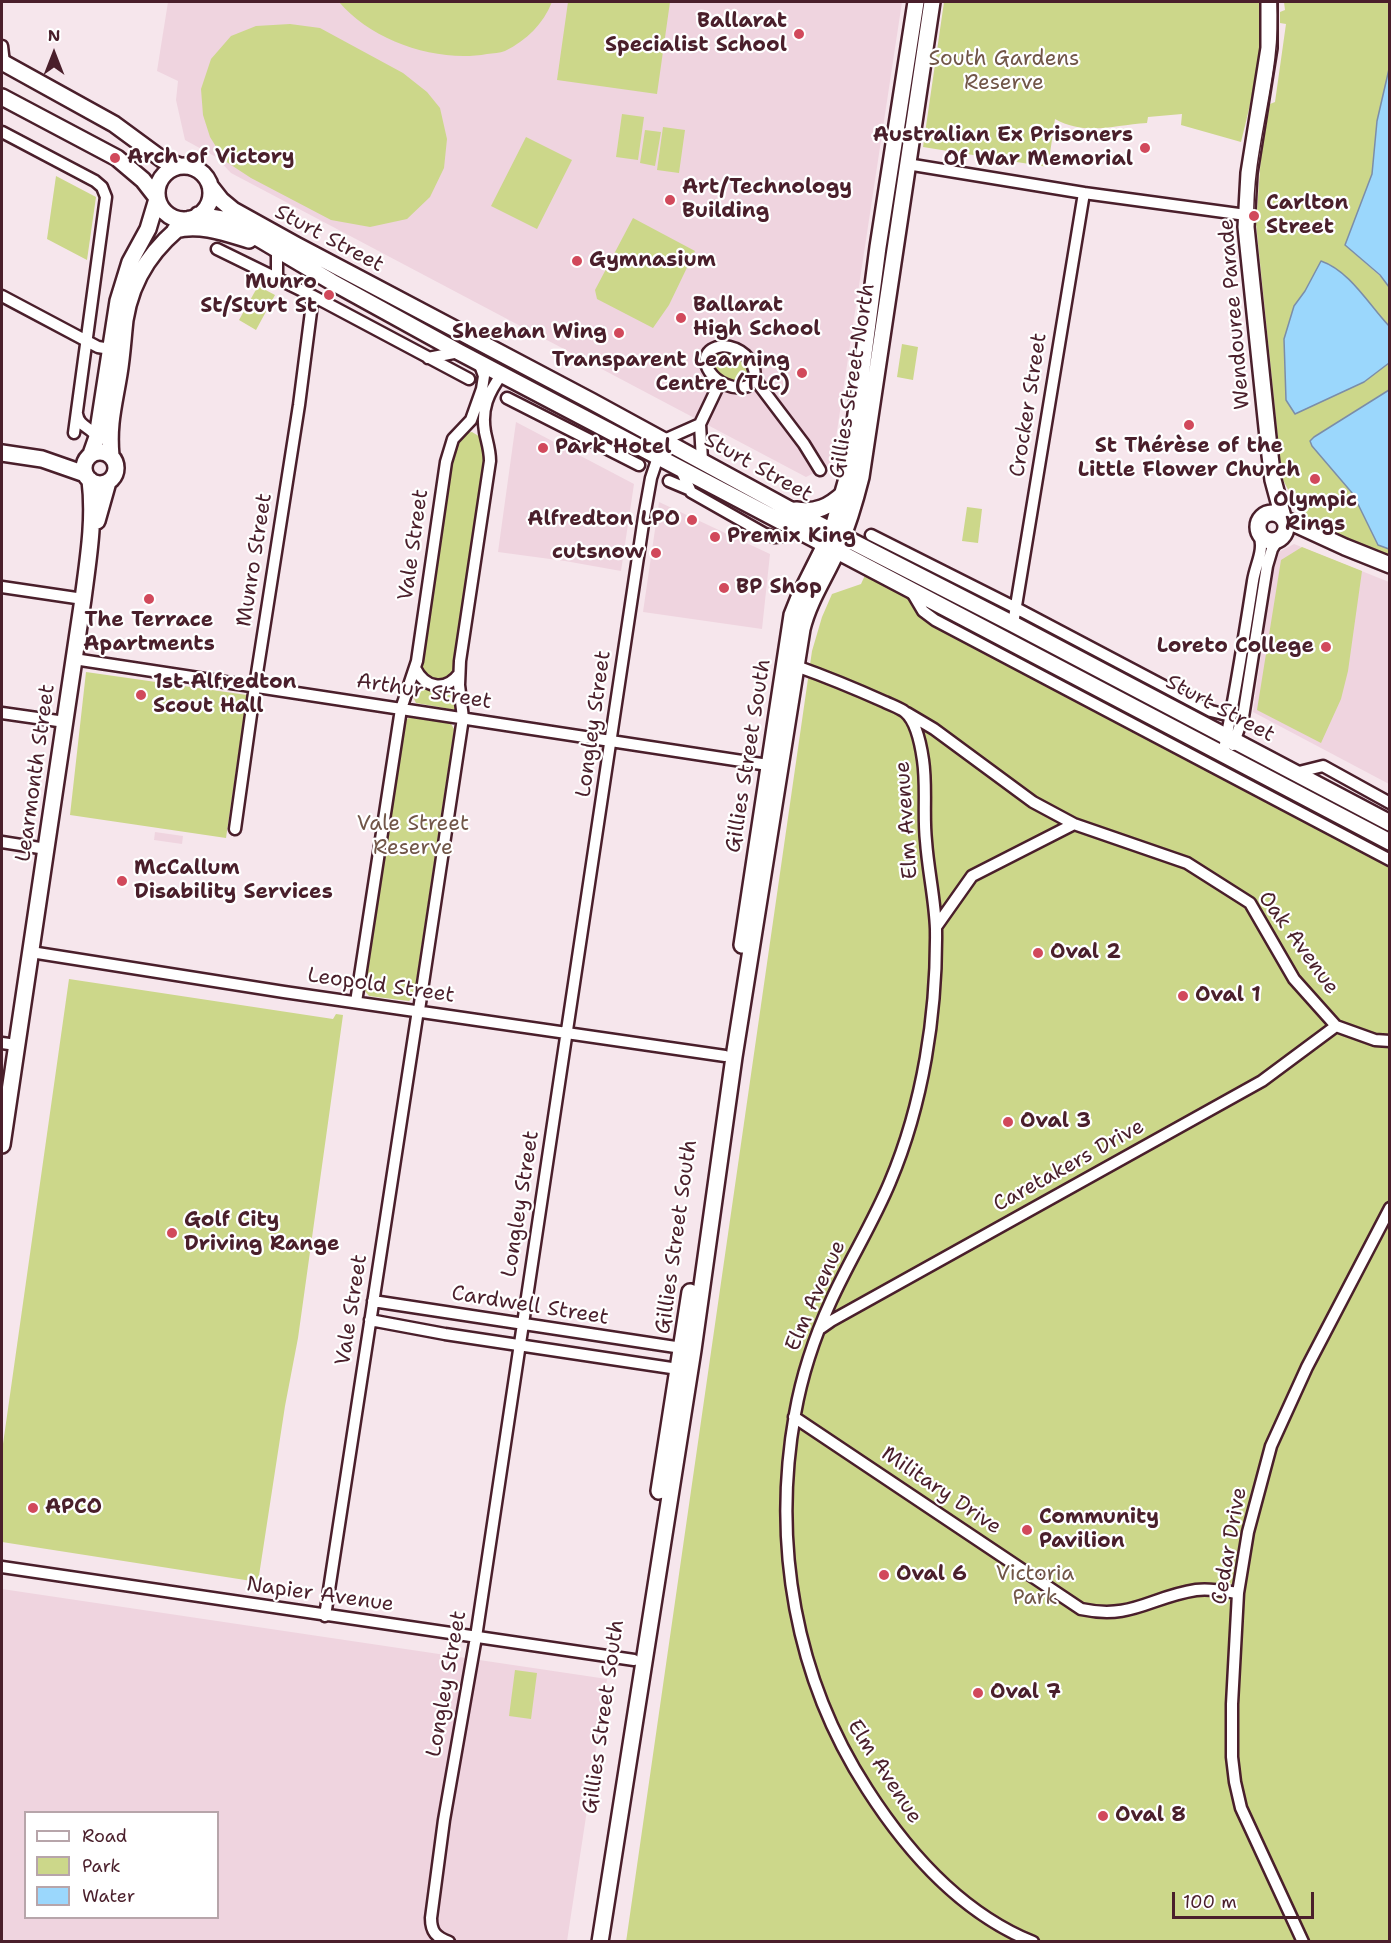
<!DOCTYPE html>
<html>
<head>
<meta charset="utf-8">
<style>
	body { margin:0 }
	#map { position:relative; width:1391px; height:1943px; overflow:hidden; background:#f6e6ec; font-family:"Shantell Sans",sans-serif }
	canvas { display:block }
	.frame { position:absolute; inset:0; border:3px solid #4a1f2b; pointer-events:none }
	.legend { position:absolute; left:24px; top:1811px; width:195px; height:108px; box-sizing:border-box; background:#fff; border:2px solid #b7a5aa; margin:0; padding:8px 10px; list-style:none; font-size:18px; color:#4a1f2b }
	.legend li { display:flex; align-items:center; gap:12px; height:30px }
	.legend b { width:30px; border:2px solid #b7a5aa }
	.north { position:absolute; left:24px; top:24px; width:60px; height:60px; -webkit-text-stroke:4px #fff; paint-order:stroke; rotate:0deg; font-size:16px; font-weight:700; line-height:24px; text-align:center; color:#4a1f2b }
	.north::after { content:''; display:block; margin:auto; width:21px; height:27px; background:#4a1f2b; clip-path:polygon(50% 0,100% 100%,50% 72%,0 100%) }
	.scale { position:absolute; left:1172px; top:1892px; width:142px; height:27px; box-sizing:border-box; border:3px solid #4a1f2b; border-top:0; padding-left:8px; font-size:18px; line-height:21px; white-space:nowrap; color:#4a1f2b; -webkit-text-stroke:4px #fff; paint-order:stroke }
</style>
</head>
<body>
<div id="map">
<canvas width="1391" height="1943"></canvas>
<div class="frame"></div>
<ul class="legend">
<li><b style="height:8px;background:#fff"></b>Road</li>
<li><b style="height:16px;background:#ccd78a"></b>Park</li>
<li><b style="height:16px;background:#9bd7fc"></b>Water</li>
</ul>
<div class="north">N</div>
<div class="scale">100 m</div>
</div>
<script>
const c = document.querySelector('canvas').getContext('2d');
c.lineJoin = 'round';
function fillPath(path, color) {
  c.fillStyle = color;
  c.fill(path, 'evenodd');
}
function trace(path, color, width, dash) {
  c.strokeStyle = color;
  c.lineWidth = width;
  c.lineCap = dash ? 'butt' : 'round';
  c.setLineDash(dash || []);
  c.stroke(path);
}
function label(font, color, halo, rows, align = 'center') {
  c.font = font + ' "Shantell Sans",sans-serif';
  c.lineWidth = 4.5;
  c.setLineDash([]);
  c.textBaseline = 'middle';
  c.strokeStyle = halo;
  c.fillStyle = color;
  for (const [text, x, y, turn = 0] of rows) {
    c.save();
    c.translate(x, y);
    c.rotate((+turn || 0) * Math.PI / 180);
    c.textAlign = isNaN(turn) ? turn : align;
    if (halo) c.strokeText(text, 0, 0);
    c.fillText(text, 0, 0);
    c.restore();
  }
}
fillPath(new Path2D(`
	M168,2H902L832,464L806,477L231,173L216,157L185,140L176,100L178,81L157,71Z
	M516,422L634,484L621,571L565,561L498,552Z
	M659,502L770,554L762,629L643,612Z
	M1294,544L1389,582V784L1253,712L1275,554Z
	M155,832L183,836L182,844L154,840Z
	M2,1589L607,1679L567,1941L2,1942ZM26,1812H218V1918H26Z`), '#efd4df');
fillPath(new Path2D(`
	M339,2H552C543,24 527,40 505,51C500,53 493,53 487,54C437,63 372,41 339,2Z
	M568,2H670L657,94L557,80Z
	M944,2H1260V8L1263,10C1262,54 1252,98 1241,142L1181,125L1182,114L1148,117L1147,123C1114,125 1085,136 1055,119L1048,167L923,147Z
	M1284,2H1389V69L1377,121L1372,174L1345,245L1380,276L1389,287V326L1321,262L1305,291L1294,306L1284,339L1286,400L1295,414L1364,382L1389,363V390L1314,437L1310,441L1312,446L1353,494L1378,545L1389,549V557L1318,529L1295,503L1282,478L1256,224L1261,156L1270,104L1275,102L1286,24L1280,23V12L1285,10Z
	M290,24L320,28L403,73L427,92L440,108L447,139L444,168L430,197L407,219L370,227L331,220L251,178L225,161L210,137L203,115L201,89L211,59L231,36L256,26Z
	M622,114L644,117L638,160L616,157Z
	M663,127L685,130L679,173L657,170Z
	M645,130L661,132L655,166L640,163Z
	M526,137L572,160L537,229L491,206Z
	M56,176L96,197L87,260L47,239Z
	M633,218L695,251L669,305L653,328L597,299L595,290Z
	M258,286L275,295L256,330L239,320Z
	M902,344L918,347L913,380L897,377Z
	M719,350C733,352 742,358 748,371L745,381L733,383L713,372L709,359Z
	M472,432L482,438L487,453L456,666C450,686 425,685 420,664L452,453C455,443 460,433 472,432Z
	M967,507L982,509L978,543L962,541Z
	M1302,547L1362,571L1348,671L1341,699L1321,743L1257,710L1281,560Z
	M866,573L908,596L916,610L927,621L1389,863V1941L626,1942L812,651L822,617L832,594L861,584Z
	M86,672L247,695L226,838L70,815Z
	M416,680C428,690 439,694 454,685L456,710L416,703L412,695Z
	M411,716L450,722L454,729L414,996L409,1001L369,996L365,991L405,721Z
	M69,979L333,1019L336,1014L343,1015L298,1338L285,1406L258,1582L2,1542V1451Z
	M515,1670L537,1673L531,1719L509,1716Z`), '#ccd78a');
const water = new Path2D(`
	M1389,69V287L1380,275L1345,245L1372,174L1377,121Z
	M1321,261C1350,271 1369,305 1389,326V363L1364,382L1295,414L1286,400L1284,339L1294,306L1305,291Z
	M1389,390V549L1378,545L1353,494L1312,446L1310,441L1314,437Z`);
fillPath(water, '#9bd7fc');
trace(water, '#7b8da8', 1.5);
const street = new Path2D(`
	M2,46L4,63
	M2,132L95,181L102,187L106,197L74,433
	M907,164L1084,193L1246,215
	M217,249L313,296L469,379
	M277,278V250
	M2,296L98,347L117,350
	M723,346C740,347 755,359 755,377L748,386C717,396 685,351 723,346Z
	M428,358L459,352
	M754,378L804,444L820,470
	M507,398L639,465
	M77,414C79,427 91,427 97,437
	M664,440L700,424
	M702,461L700,424L720,382
	M680,468L691,492L765,534L775,537L803,533
	M669,481L688,489
	M871,535L1016,608L1211,711L1231,716
	M2,587L83,599
	M910,589L923,611L935,620L1390,860
	M1013,624L1084,193
	M74,659L768,765
	M796,666C827,677 856,689 885,702C891,705 900,708 905,712C917,722 921,746 923,760C927,787 923,814 926,841C928,870 935,900 936,929C937,1014 923,1104 890,1182C873,1223 849,1261 831,1301C814,1338 802,1374 795,1414C772,1544 795,1678 867,1789C908,1853 961,1913 1033,1942
	M415,668C425,688 445,692 459,674
	M2,713L65,722
	M907,713L934,729L1033,802L1074,824
	M1233,745L1243,717L1267,566L1272,549L1277,541
	M1223,754C1235,697 1244,639 1253,581C1256,562 1265,552 1259,532
	M1295,773L1323,766L1390,803
	M235,829L255,686L299,405L313,296
	M2,842L46,849
	M936,927L972,876L1074,824L1187,863L1250,903L1294,979L1336,1026L1375,1040L1390,1041
	M31,952L284,992L725,1056
	M356,1002L401,709L417,661L446,462L453,439L471,420L482,389L484,376L479,362
	M419,1010L463,718L459,685L460,661L490,461C490,450 487,442 485,432C481,409 488,393 502,374
	M2,1043L16,1045
	M373,1301L682,1348
	M370,1320L445,1334L678,1369
	M821,1328L831,1321L1262,1081L1336,1026
	M794,1417L1081,1609C1132,1620 1150,1597 1196,1590C1210,1588 1224,1591 1238,1593
	M2,1567L634,1660
	M325,1616L418,1010
	M449,1942C436,1937 431,1932 431,1918L444,1820L476,1637L644,517L651,478L658,457L651,434
	M1303,1942L1241,1808L1235,1782L1232,1757V1704L1238,1593L1248,1532L1271,1446L1307,1367L1390,1208`);
const secondary = new Path2D(`
	M1269,2V48L1249,173L1246,227L1269,447L1273,480L1283,517
	M2,62L114,124L163,160L180,166
	M2,97L117,158L143,180L157,198
	M157 193a27 27 0 1 1 54 0a27 27 0 1 1-54 0Z
	M210,186L221,200L233,210L296,245L591,401L789,509L1013,624L1390,823
	M198,215L222,219L246,231L332,282L459,352L1390,842
	M175,230C199,223 226,233 249,240
	M84 468a16 16 0 1 1 32 0a16 16 0 1 1-32 0Z
	M2,453L42,459L85,474
	M91,454L97,437L118,301L130,262L148,229L157,199
	M111,456C108,424 114,405 119,374C122,356 123,338 125,320C132,276 155,245 190,219
	M796,510C816,513 829,507 844,493
	M1258 527a14 14 0 1 1 28 0a14 14 0 1 1-28 0Z
	M1284,519L1345,547L1390,565
	M97,521L108,482
	M742,945L792,615L800,595L832,531L848,475L878,247L916,2
	M2,1145L83,599C88,560 95,520 90,480
	M659,1491L690,1292
	M600,1942L693,1350L734,1057L802,629C809,600 826,576 838,548C848,525 855,501 861,477L932,2`);
trace(street, '#4a1f2b', 15);
trace(secondary, '#4a1f2b', 20);
trace(street, '#fff', 10);
trace(secondary, '#fff', 15);
trace(new Path2D(`
	M1254,219C1252,146 1282,75 1277,2`), '#4a1f2b', 1.5);
for (const [x, y, r, color] of [
	[799,34,6,"#d1495b"],
	[1145,148,6,"#d1495b"],
	[115,158,6,"#d1495b"],
	[670,200,6,"#d1495b"],
	[1254,216,6,"#d1495b"],
	[577,261,6,"#d1495b"],
	[329,295,6,"#d1495b"],
	[681,318,6,"#d1495b"],
	[619,333,6,"#d1495b"],
	[802,373,6,"#d1495b"],
	[1189,425,6,"#d1495b"],
	[543,448,6,"#d1495b"],
	[1315,479,6,"#d1495b"],
	[692,520,6,"#d1495b"],
	[715,537,6,"#d1495b"],
	[656,553,6,"#d1495b"],
	[724,588,6,"#d1495b"],
	[149,599,6,"#d1495b"],
	[1326,647,6,"#d1495b"],
	[141,695,6,"#d1495b"],
	[122,881,6,"#d1495b"],
	[1038,953,6,"#d1495b"],
	[1183,996,6,"#d1495b"],
	[1008,1122,6,"#d1495b"],
	[172,1233,6,"#d1495b"],
	[33,1508,6,"#d1495b"],
	[1027,1530,6,"#d1495b"],
	[884,1575,6,"#d1495b"],
	[978,1693,6,"#d1495b"],
	[1103,1816,6,"#d1495b"]
]) {
  const dot = new Path2D();
  dot.arc(x, y, r, 0, 2 * Math.PI);
  c.fillStyle = color;
  c.fill(dot);
  trace(dot, '#fff', 2);
}
label('bold 21px', '#4a1f2b', '#fff', [
	["Ballarat",787,22,"right"],
	["Specialist School",787,46,"right"],
	["Australian Ex Prisoners",1133,136,"right"],
	["Of War Memorial",1133,160,"right"],
	["Arch of Victory",127,158],
	["Art/Technology",682,188],
	["Building",682,212],
	["Carlton",1266,204],
	["Street",1266,228],
	["Gymnasium",589,261],
	["Munro",317,283,"right"],
	["St/Sturt St",317,307,"right"],
	["Ballarat",693,306],
	["High School",693,330],
	["Sheehan Wing",607,333,"right"],
	["Transparent Learning",790,361,"right"],
	["Centre (TLC)",790,385,"right"],
	["St Thérèse of the",1189,447,"center"],
	["Little Flower Church",1189,471,"center"],
	["Park Hotel",555,448],
	["Olympic",1315,501,"center"],
	["Rings",1315,525,"center"],
	["Alfredton LPO",680,520,"right"],
	["Premix King",727,537],
	["cutsnow",644,553,"right"],
	["BP Shop",736,588],
	["The Terrace",149,621,"center"],
	["Apartments",149,645,"center"],
	["Loreto College",1314,647,"right"],
	["1st Alfredton",153,683],
	["Scout Hall",153,707],
	["McCallum",134,869],
	["Disability Services",134,893],
	["Oval 2",1050,953],
	["Oval 1",1195,996],
	["Oval 3",1020,1122],
	["Golf City",184,1221],
	["Driving Range",184,1245],
	["APCO",45,1508],
	["Community",1039,1518],
	["Pavilion",1039,1542],
	["Oval 6",896,1575],
	["Oval 7",990,1693],
	["Oval 8",1115,1816]
], 'left');
label('21px', '#715648', '#fff', [
	["South Gardens",1004,60],
	["Reserve",1004,84],
	["Vale Street",413,825],
	["Reserve",413,849],
	["Victoria",1035,1575],
	["Park",1035,1599]
]);
label('21px', '#4a1f2b', '#fff', [
	["Sturt Street",329,239,28],
	["Wendouree Parade",1235,314,-95],
	["Gillies Street North",853,381,-81],
	["Crocker Street",1029,405,-81],
	["Sturt Street",758,468,29],
	["Vale Street",414,545,-82],
	["Munro Street",255,560,-81],
	["Arthur Street",424,692,9],
	["Sturt Street",1220,709,28],
	["Longley Street",594,724,-82],
	["Gillies Street South",749,756,-81],
	["Learmonth Street",36,773,-82],
	["Elm Avenue",907,820,-94],
	["Oak Avenue",1298,943,54],
	["Leopold Street",381,986,8],
	["Caretakers Drive",1069,1166,-29],
	["Longley Street",521,1204,-81],
	["Gillies Street South",677,1237,-82],
	["Elm Avenue",816,1296,-66],
	["Cardwell Street",530,1306,9],
	["Vale Street",352,1310,-81],
	["Military Drive",941,1491,34],
	["Cedar Drive",1230,1546,-80],
	["Napier Avenue",320,1595,8],
	["Longley Street",447,1684,-80],
	["Gillies Street South",604,1717,-82],
	["Elm Avenue",884,1772,57]
]);
</script>
</body>
</html>
